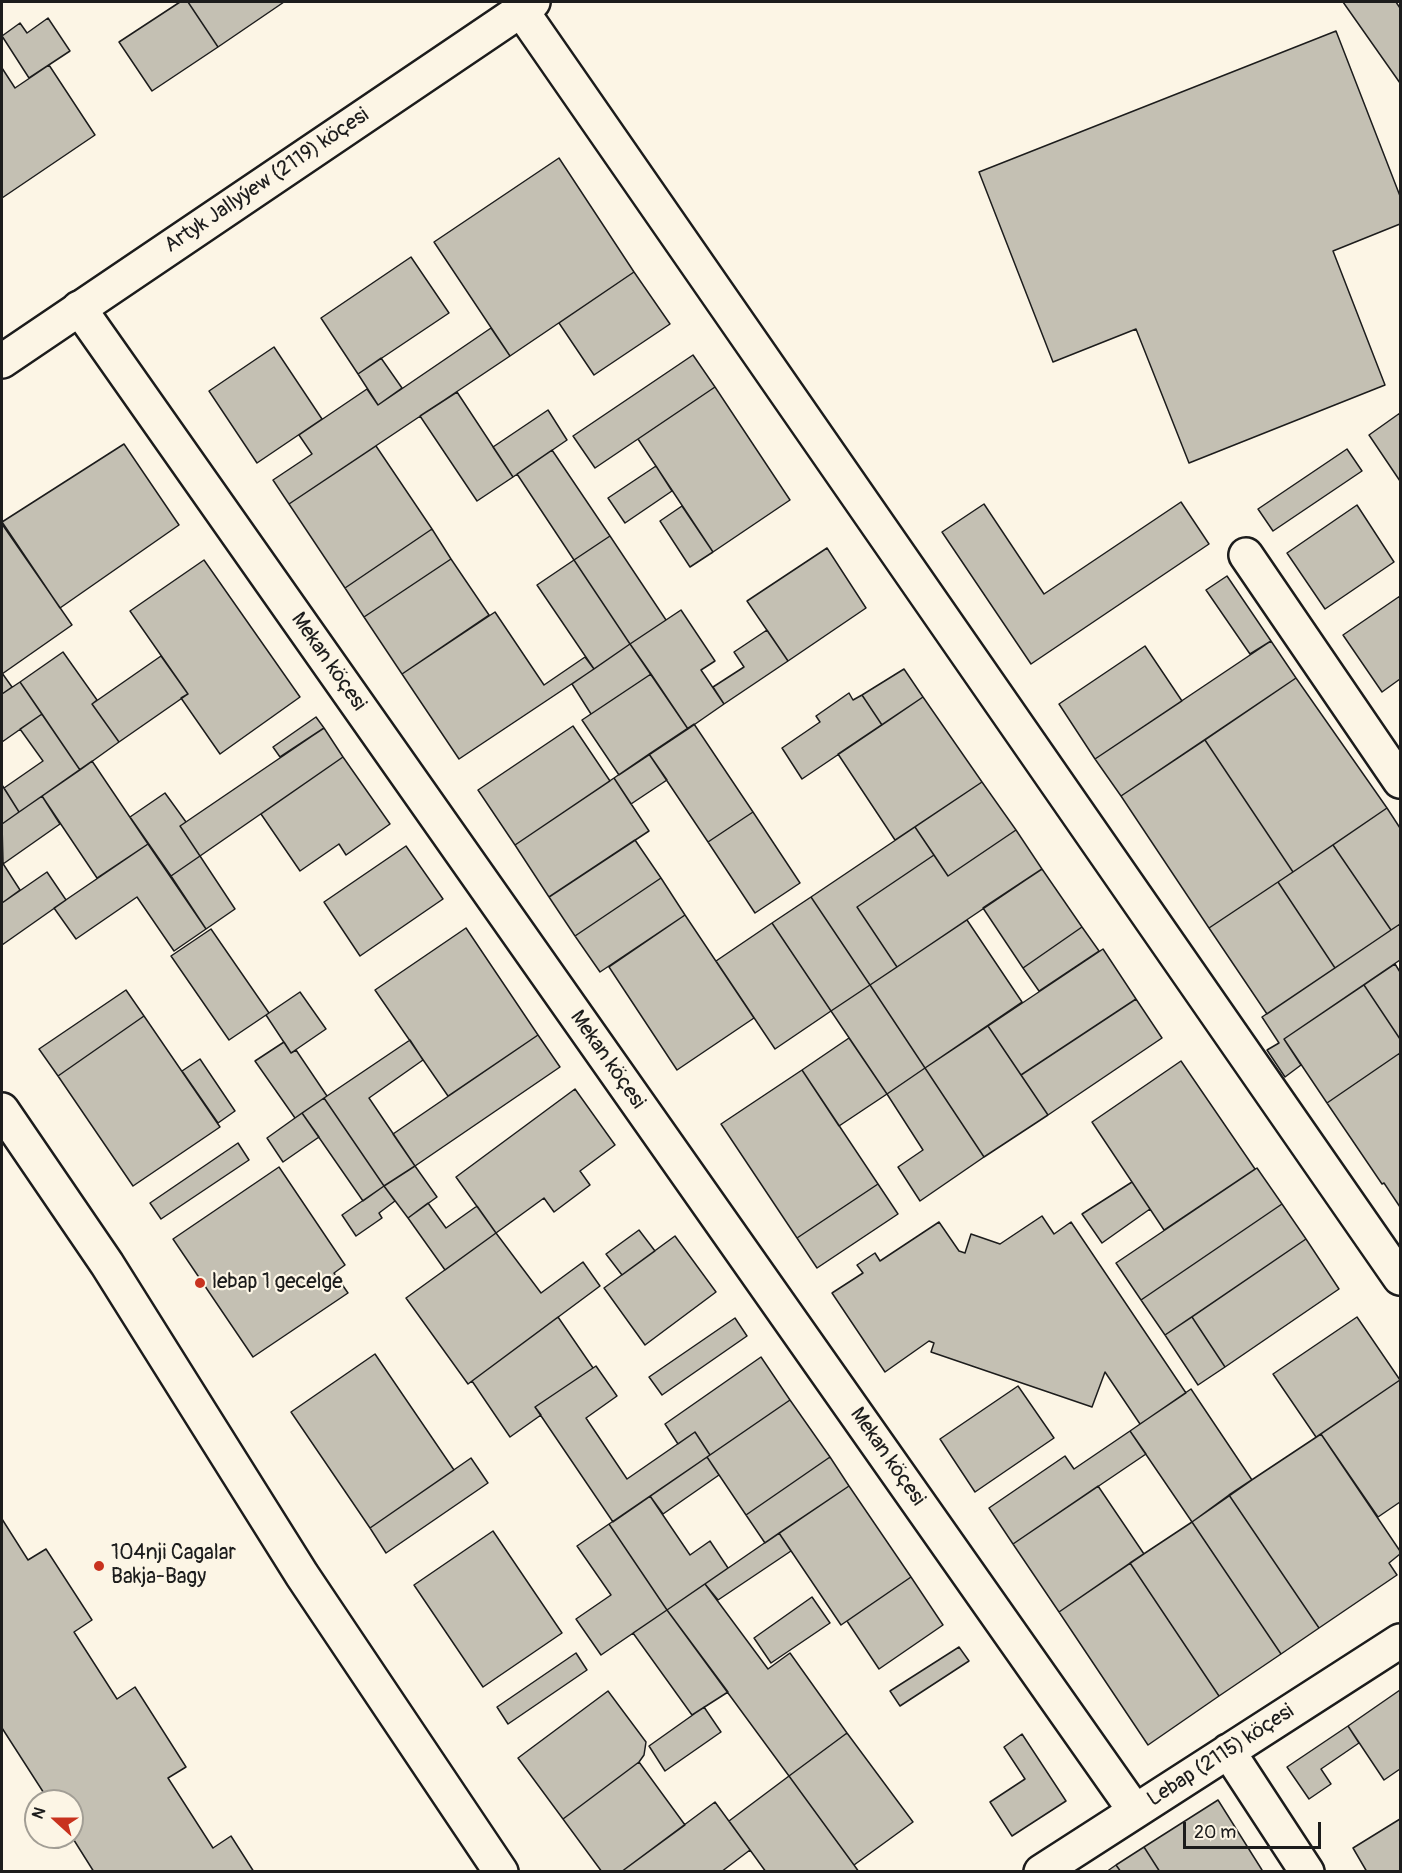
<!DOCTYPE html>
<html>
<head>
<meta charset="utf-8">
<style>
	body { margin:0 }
	#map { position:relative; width:1402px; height:1873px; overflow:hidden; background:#fcf5e5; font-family:Pangolin,sans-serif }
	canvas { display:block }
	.frame { position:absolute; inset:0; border:3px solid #1c1c1c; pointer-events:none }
	.north { position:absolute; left:24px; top:1789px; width:60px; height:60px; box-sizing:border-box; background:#fcf5e5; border:2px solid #a29e95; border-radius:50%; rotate:291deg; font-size:16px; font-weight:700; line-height:24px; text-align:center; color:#1c1c1c }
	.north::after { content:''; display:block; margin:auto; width:21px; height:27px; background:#c8321e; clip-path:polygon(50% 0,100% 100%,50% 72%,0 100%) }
	.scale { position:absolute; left:1183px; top:1822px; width:138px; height:27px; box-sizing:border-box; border:3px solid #1c1c1c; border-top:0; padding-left:8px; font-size:18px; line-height:21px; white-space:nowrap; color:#1c1c1c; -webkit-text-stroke:4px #fcf5e5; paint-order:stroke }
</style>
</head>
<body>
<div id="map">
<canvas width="1402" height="1873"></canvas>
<div class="frame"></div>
<div class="north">N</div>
<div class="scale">20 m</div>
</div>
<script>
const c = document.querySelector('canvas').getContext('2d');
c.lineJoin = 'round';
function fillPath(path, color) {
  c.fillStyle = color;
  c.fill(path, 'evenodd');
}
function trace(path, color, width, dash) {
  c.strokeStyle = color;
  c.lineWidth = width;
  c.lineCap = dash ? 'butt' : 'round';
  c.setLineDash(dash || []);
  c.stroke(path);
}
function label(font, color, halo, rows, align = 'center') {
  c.font = font + ' Pangolin,sans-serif';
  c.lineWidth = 4.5;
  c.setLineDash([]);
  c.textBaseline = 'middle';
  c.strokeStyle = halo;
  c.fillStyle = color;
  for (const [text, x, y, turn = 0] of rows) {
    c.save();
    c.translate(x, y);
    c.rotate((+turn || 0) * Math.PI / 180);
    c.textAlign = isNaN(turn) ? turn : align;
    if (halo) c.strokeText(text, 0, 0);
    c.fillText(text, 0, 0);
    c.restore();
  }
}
const building = new Path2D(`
	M180,2H188L218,47L152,91L119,42Z
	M188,2H284L218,47Z
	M1343,2H1396L1400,8V83Z
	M48,18L70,51L29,78L2,36L20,23L27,33Z
	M1336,31L1400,196V224L1333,251L1385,385L1189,463L1136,329L1053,362L979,172Z
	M49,65L95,135L2,198V68L15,88Z
	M559,158L634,272L510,356L434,242Z
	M411,257L449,313L358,374L321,318Z
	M634,272L670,324L594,375L559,323Z
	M491,328L510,356L289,504L273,480L312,454L299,435L367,389L378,405Z
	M274,347L322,419L257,463L209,391Z
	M693,355L715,387L595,468L573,436Z
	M381,358L402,388L378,405L358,374Z
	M715,387L790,500L713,552L638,439Z
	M457,392L513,477L477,501L420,416Z
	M548,410L567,440L513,477L493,447Z
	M1400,413V481L1369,435Z
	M124,444L179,525L60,608L2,522Z
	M376,446L432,529L345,588L289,504Z
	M1347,449L1362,471L1273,531L1258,509Z
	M552,450L610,536L574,560L517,474Z
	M656,466L672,491L625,523L608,498Z
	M1181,502L1209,544L1031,664L942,532L984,504L1044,594Z
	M1357,505L1394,562L1325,609L1287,553Z
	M682,506L713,552L690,567L660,521Z
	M2,524L72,625L2,674Z
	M432,529L451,559L364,617L345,588Z
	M610,536L666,620L630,644L574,560Z
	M827,548L866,608L788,661L747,601Z
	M451,559L489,615L402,674L364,617Z
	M204,560L300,697L220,754L181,698L188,694L130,611Z
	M574,560L630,644L594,669L537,585Z
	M1227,576L1271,641L1250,654L1206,590Z
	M1400,596V679L1382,692L1343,635Z
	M681,610L715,661L701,670L724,704L688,729L630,644Z
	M495,612L544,685L585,657L594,669L459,759L402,674Z
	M767,630L788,661L724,704L713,687L744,667L734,652Z
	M1271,641L1296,678L1121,796L1095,759Z
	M630,644L651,674L591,714L572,684Z
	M1145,646L1182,701L1095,759L1059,704Z
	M63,652L97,700L92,704L119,742L80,770L20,682Z
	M161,656L188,694L119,742L92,704Z
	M904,669L923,697L882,725L862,695Z
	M2,673L12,687L2,694Z
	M651,674L688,729L619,775L582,720Z
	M1296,678L1387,808L1293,872L1205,740Z
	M20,682L42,714L2,742V694Z
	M849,693L853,700L862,695L882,725L802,779L782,748L820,722L816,716Z
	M923,697L982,782L895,840L838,754Z
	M42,714L80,770L19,812L4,788L43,761L20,729Z
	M316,717L324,728L280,757L273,747Z
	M694,724L753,812L708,842L649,754Z
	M573,726L610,781L515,845L478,790Z
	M324,728L343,757L200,856L180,826Z
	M1205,740L1293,872L1209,928L1121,796Z
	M649,754L667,780L631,804L614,778Z
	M343,757L390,824L346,855L339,844L300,871L261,814Z
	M92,761L148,844L97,878L42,796Z
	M614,778L649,831L549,897L515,845Z
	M982,782L1016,830L948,876L915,827Z
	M2,785L19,812L2,824Z
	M165,793L186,822L180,826L200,856L171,876L130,817Z
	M42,796L60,824L3,864L2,824Z
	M1387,808L1400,828V924L1391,930L1333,845Z
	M753,812L800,883L755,913L708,842Z
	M915,827L934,855L857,907L897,967L870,985L811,897Z
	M1016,830L1042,869L897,967L857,907L934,855L948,876Z
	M635,840L661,878L575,936L549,897Z
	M148,844L206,929L174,951L137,897L76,939L54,908Z
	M1333,845L1391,930L1335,968L1278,882Z
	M406,846L443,899L360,956L324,902Z
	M200,856L235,909L206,929L171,876Z
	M2,862L20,890L2,903Z
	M1042,869L1082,927L1023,968L983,908Z
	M47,872L66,900L2,945V903Z
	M661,878L685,915L600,972L575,936Z
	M1278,882L1335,968L1267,1014L1209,928Z
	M811,897L870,985L831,1011L772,923Z
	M685,915L754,1018L677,1070L609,967Z
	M967,920L1022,1002L925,1068L870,985Z
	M772,923L831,1011L775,1049L716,961Z
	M1400,924V960L1284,1039L1301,1065L1285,1077L1267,1050L1279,1043L1262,1017Z
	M1082,927L1099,951L1039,991L1023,968Z
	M466,928L538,1035L448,1096L375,990Z
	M211,929L269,1013L229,1040L171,956Z
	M1103,949L1136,999L1021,1075L988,1026Z
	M1395,964L1400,972V1039L1364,985Z
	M870,985L925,1068L887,1094L831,1011Z
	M1364,985L1400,1039V1053L1327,1103L1284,1039Z
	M126,990L144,1016L58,1076L39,1049Z
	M300,992L326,1029L291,1053L266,1015Z
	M1136,999L1162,1038L1048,1115L1021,1075Z
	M144,1016L220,1127L133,1186L58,1076Z
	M988,1026L1048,1115L984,1157L925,1068Z
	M538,1035L560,1067L415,1166L393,1134Z
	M849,1038L887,1094L839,1126L802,1070Z
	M410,1040L423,1060L369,1098L415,1166L384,1186L324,1098Z
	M284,1042L291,1053L296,1050L327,1096L295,1118L255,1061Z
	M1400,1053V1207L1384,1183L1382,1184L1327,1103Z
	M200,1059L235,1111L218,1123L182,1071Z
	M1181,1061L1255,1169L1164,1230L1092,1122Z
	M925,1068L984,1157L920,1201L898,1167L923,1150L887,1094Z
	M802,1070L878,1184L797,1238L721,1124Z
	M575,1089L615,1145L580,1171L590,1185L554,1212L544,1198L496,1233L456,1177Z
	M324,1098L384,1186L363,1201L302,1113Z
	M302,1113L319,1137L283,1162L267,1138Z
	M238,1143L249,1160L161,1219L150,1203Z
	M415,1166L437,1197L408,1218L384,1186Z
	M279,1167L345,1265L334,1273L348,1293L253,1357L173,1239Z
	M1257,1168L1282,1204L1141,1300L1116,1263Z
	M1132,1182L1150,1209L1102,1243L1082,1214Z
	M878,1184L898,1214L817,1268L797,1238Z
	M384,1186L395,1201L379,1213L382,1218L356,1236L342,1215Z
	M428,1203L446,1228L477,1206L496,1233L445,1270L408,1218Z
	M1282,1204L1306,1239L1165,1335L1141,1300Z
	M1042,1216L1054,1234L1071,1222L1186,1393L1140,1424L1105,1372L1092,1407L931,1352L934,1343L929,1341L885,1372L832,1293L863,1273L857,1265L875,1253L880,1261L939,1222L959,1251L965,1253L971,1234L1000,1244Z
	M639,1230L655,1251L622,1275L606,1254Z
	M496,1233L541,1293L583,1262L600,1286L468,1384L406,1298Z
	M675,1236L716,1292L645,1345L604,1288Z
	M1306,1239L1339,1289L1225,1367L1192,1317Z
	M558,1317L593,1368L535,1407L541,1415L510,1437L472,1381Z
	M1192,1317L1225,1367L1198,1385L1165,1335Z
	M1357,1317L1400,1380L1316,1437L1273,1374Z
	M735,1318L747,1336L662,1395L649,1377Z
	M375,1354L454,1470L370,1528L291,1412Z
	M761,1357L790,1400L710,1455L695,1432L678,1444L665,1424Z
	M596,1366L617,1396L586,1418L627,1479L695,1432L710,1455L613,1522L535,1407Z
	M1400,1380V1502L1378,1517L1321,1434Z
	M1018,1386L1054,1438L975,1492L940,1439Z
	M1191,1389L1252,1480L1192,1522L1130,1431Z
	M790,1400L830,1457L746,1515L707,1457Z
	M1130,1431L1146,1454L1013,1544L989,1508L1065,1456L1074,1469Z
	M1321,1434L1400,1551V1554L1389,1563L1397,1575L1319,1628L1229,1495Z
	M707,1457L719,1475L663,1514L650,1496Z
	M830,1457L849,1486L765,1543L746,1515Z
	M471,1458L488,1483L386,1553L370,1528Z
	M849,1486L911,1577L841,1625L779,1533Z
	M1098,1486L1144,1554L1059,1612L1013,1544Z
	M1229,1495L1319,1628L1281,1654L1192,1522Z
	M650,1496L690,1555L710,1541L728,1568L667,1610L609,1524Z
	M2,1519L28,1560L46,1549L92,1620L74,1632L117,1699L135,1687L186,1767L168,1778L213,1848L231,1836L254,1872H94L72,1837V1801H49L2,1728Z
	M1192,1522L1281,1654L1219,1696L1130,1563Z
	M609,1524L667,1610L601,1655L576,1619L611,1595L577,1546Z
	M493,1531L562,1633L483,1687L414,1585Z
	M779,1533L791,1551L718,1600L705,1584Z
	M1130,1563L1219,1696L1148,1745L1059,1612Z
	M911,1577L943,1625L879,1669L847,1621Z
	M705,1584L768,1669L790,1653L847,1733L789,1776L667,1610Z
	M812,1597L830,1623L771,1663L754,1638Z
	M667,1610L728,1692L692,1715L633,1633Z
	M959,1647L969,1661L900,1706L890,1691Z
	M576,1653L587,1670L508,1724L497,1707Z
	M1400,1690V1769L1384,1780L1348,1726Z
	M608,1691L646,1742L644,1755L639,1762L563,1819L518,1758Z
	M704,1707L721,1732L665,1771L649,1746Z
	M1348,1726L1359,1743L1321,1769L1331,1784L1309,1799L1287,1767Z
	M847,1733L913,1822L854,1865L789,1776Z
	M1022,1734L1066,1801L1012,1836L990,1802L1025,1779L1004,1747Z
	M639,1762L685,1825L621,1872H602L563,1819Z
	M789,1776L854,1865L859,1872H766L729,1821Z
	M1218,1800L1262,1870L1259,1872H1160L1144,1847Z
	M715,1802L750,1850L721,1872H621Z
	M1400,1819V1872H1367L1353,1848Z
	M1144,1847L1160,1872H1121L1116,1865Z
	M1116,1865L1121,1872H1106Z`);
fillPath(building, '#c4c0b3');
trace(building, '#1c1c1c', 1.5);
const minor = new Path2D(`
	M521,10L1400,1278
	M79,308L1135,1811
	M1246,555L1400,781
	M2,1110L107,1264L302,1575L501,1872
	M1228,1751L1307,1872
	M1041,1872L1400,1641`);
const tertiary = new Path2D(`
	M2,361L533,2`);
trace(minor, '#1c1c1c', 38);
trace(tertiary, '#1c1c1c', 38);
trace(minor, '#fcf5e5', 33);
trace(tertiary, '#fcf5e5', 33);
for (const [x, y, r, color] of [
	[200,1283,6,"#c8321e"],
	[99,1566,6,"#c8321e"]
]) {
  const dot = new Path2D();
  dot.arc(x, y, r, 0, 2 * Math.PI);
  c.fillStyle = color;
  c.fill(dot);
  trace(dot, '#fcf5e5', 2);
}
label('21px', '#1c1c1c', '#fcf5e5', [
	["Artyk Jallyýew (2119) köçesi",267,181,-34],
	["Mekan köçesi",328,662,55],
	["Mekan köçesi",607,1060,55],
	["Mekan köçesi",887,1457,55],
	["Lebap (2115) köçesi",1221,1756,-33]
]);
label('21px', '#1c1c1c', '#fcf5e5', [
	["lebap 1 gecelge",212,1283],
	["104nji Cagalar",111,1554],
	["Bakja-Bagy",111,1578]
], 'left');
</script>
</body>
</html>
